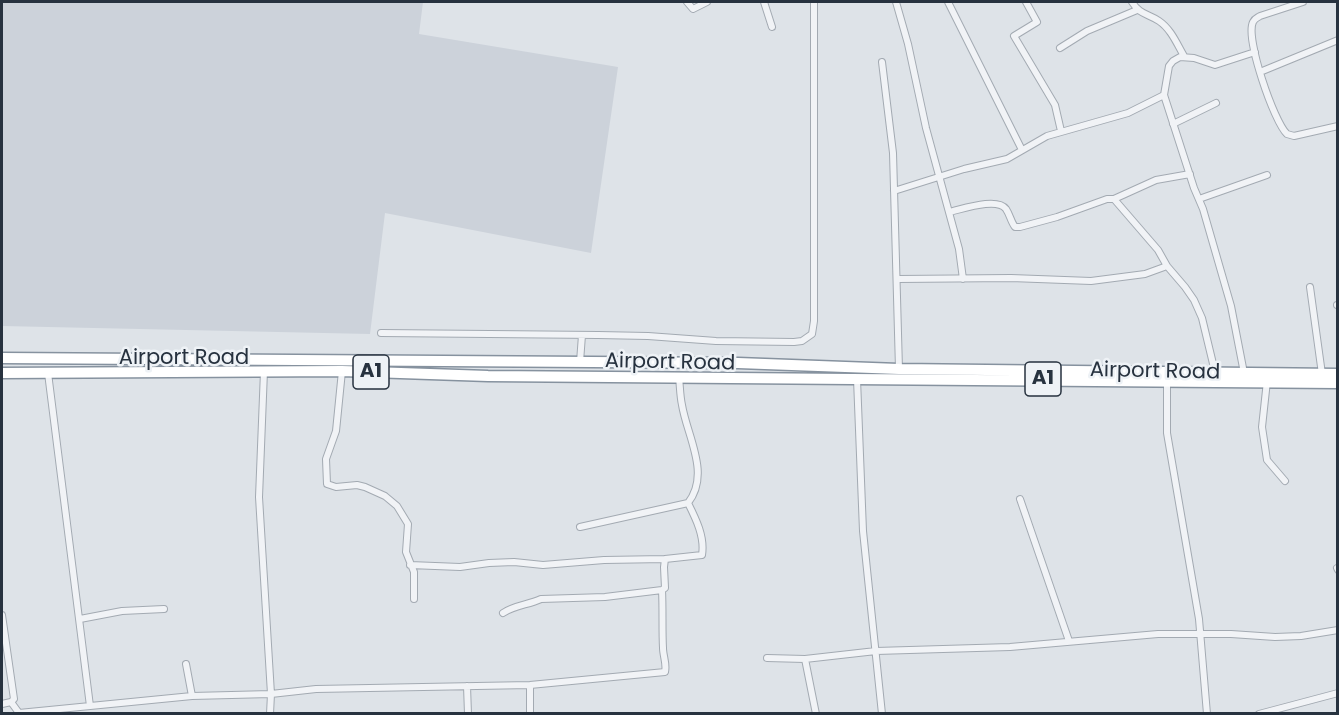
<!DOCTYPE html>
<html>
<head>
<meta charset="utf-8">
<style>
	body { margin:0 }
	#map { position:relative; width:1339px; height:715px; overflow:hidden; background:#dee3e8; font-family:Poppins,sans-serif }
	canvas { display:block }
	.frame { position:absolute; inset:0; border:3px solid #27323f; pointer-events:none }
</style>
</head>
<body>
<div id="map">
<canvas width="1339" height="715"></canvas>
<div class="frame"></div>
</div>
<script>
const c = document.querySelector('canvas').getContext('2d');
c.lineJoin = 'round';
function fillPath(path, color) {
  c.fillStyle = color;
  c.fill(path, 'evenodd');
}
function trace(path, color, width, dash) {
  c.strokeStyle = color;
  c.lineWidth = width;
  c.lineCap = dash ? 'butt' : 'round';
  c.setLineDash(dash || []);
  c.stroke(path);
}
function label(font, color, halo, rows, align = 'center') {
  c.font = font + ' Poppins,sans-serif';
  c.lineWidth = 5;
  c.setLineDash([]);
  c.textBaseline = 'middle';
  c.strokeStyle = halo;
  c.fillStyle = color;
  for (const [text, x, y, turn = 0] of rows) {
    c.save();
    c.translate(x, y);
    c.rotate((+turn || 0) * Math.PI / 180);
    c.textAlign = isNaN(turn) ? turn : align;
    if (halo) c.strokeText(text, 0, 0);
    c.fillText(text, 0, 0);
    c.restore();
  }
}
fillPath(new Path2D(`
	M2,2H423L419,34L618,67L591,253L385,213L370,334L2,326Z`), '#ccd2da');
const street = new Path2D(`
	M687,2L693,9L707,2
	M764,2L772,27
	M896,2L908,44L926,128L959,249L963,279
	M948,2L1022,150
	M1026,2L1037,22L1014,36L1055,105L1061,131
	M1132,2C1140,15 1147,13 1159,21C1171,29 1177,44 1184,56
	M1303,2L1260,16C1257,18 1255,18 1253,22C1245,38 1274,122 1287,134L1294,136L1338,126
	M1060,48L1087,31L1137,10
	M882,62L893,153L899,369
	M1260,72L1338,40
	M1173,124L1216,103
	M894,191L964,169L1007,159L1047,136L1128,113L1164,95
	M1114,199L1158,250L1167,266L1185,287L1194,300L1202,318L1215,372
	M1199,199L1267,175
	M949,212C963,209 997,197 1006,209C1010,215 1011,222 1015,227H1020L1057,217L1107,199H1114L1156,180L1190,174
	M898,279L1011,278L1091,281L1145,274L1167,266
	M1310,287L1322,374
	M1337,305H1338
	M381,333L598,335L648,336L716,341L794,342L802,341L812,334L814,321V2
	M580,362L582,335
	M264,371L259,497L271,694L270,714
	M342,371L336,431L326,459L327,484L336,487L357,485L365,487L385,496L397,506L408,524L406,552L414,572V599
	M48,373L90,706
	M1244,373L1231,306L1203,209L1194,188L1164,95L1169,66L1173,61L1180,57L1194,58L1215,65L1255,52
	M857,379L863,531L882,714
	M1167,381V433L1199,619L1207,714
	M1267,381L1262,427L1267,460L1285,481
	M1020,499L1069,641
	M580,527L688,503
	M410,565L460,567L489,563L514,562L543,565L604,560L665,559
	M1337,568L1338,570
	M503,613C515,605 528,605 541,599L605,597L662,590
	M2,615L14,699L11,702
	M80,619L122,611L164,609
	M767,658L805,659L876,651L1010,647L1158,634H1231L1275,637L1301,636L1338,630
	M805,659L816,714
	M186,664L192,696
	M467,686L468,714
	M2,704L11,702L19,713L192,696L271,694L316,689L530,685L665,672C667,664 663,656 663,648C662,629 663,610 662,590L665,588L664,567L665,559L702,555C705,537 696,519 688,503C711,474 687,436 682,405C680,396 680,386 679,377
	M530,714V685
	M1259,714L1338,693`);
const highway = new Path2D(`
	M2,358L738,363L899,369L1338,374
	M2,373L342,371L488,376L1338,383`);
trace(street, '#a3aab2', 8);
trace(highway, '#86929f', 13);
trace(street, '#f1f3f6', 6);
trace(highway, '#fff', 10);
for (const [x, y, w] of [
	[371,372,36],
	[1043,379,36]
]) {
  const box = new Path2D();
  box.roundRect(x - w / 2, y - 17, w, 34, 4.5);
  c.fillStyle = '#eef2f6';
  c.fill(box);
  trace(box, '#27323f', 1.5);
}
label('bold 20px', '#27323f', null, [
	["A1",371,372],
	["A1",1043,379]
]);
label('21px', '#27323f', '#eef2f6', [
	["Airport Road",184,359],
	["Airport Road",670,363,1],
	["Airport Road",1155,372,1]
]);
</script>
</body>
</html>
